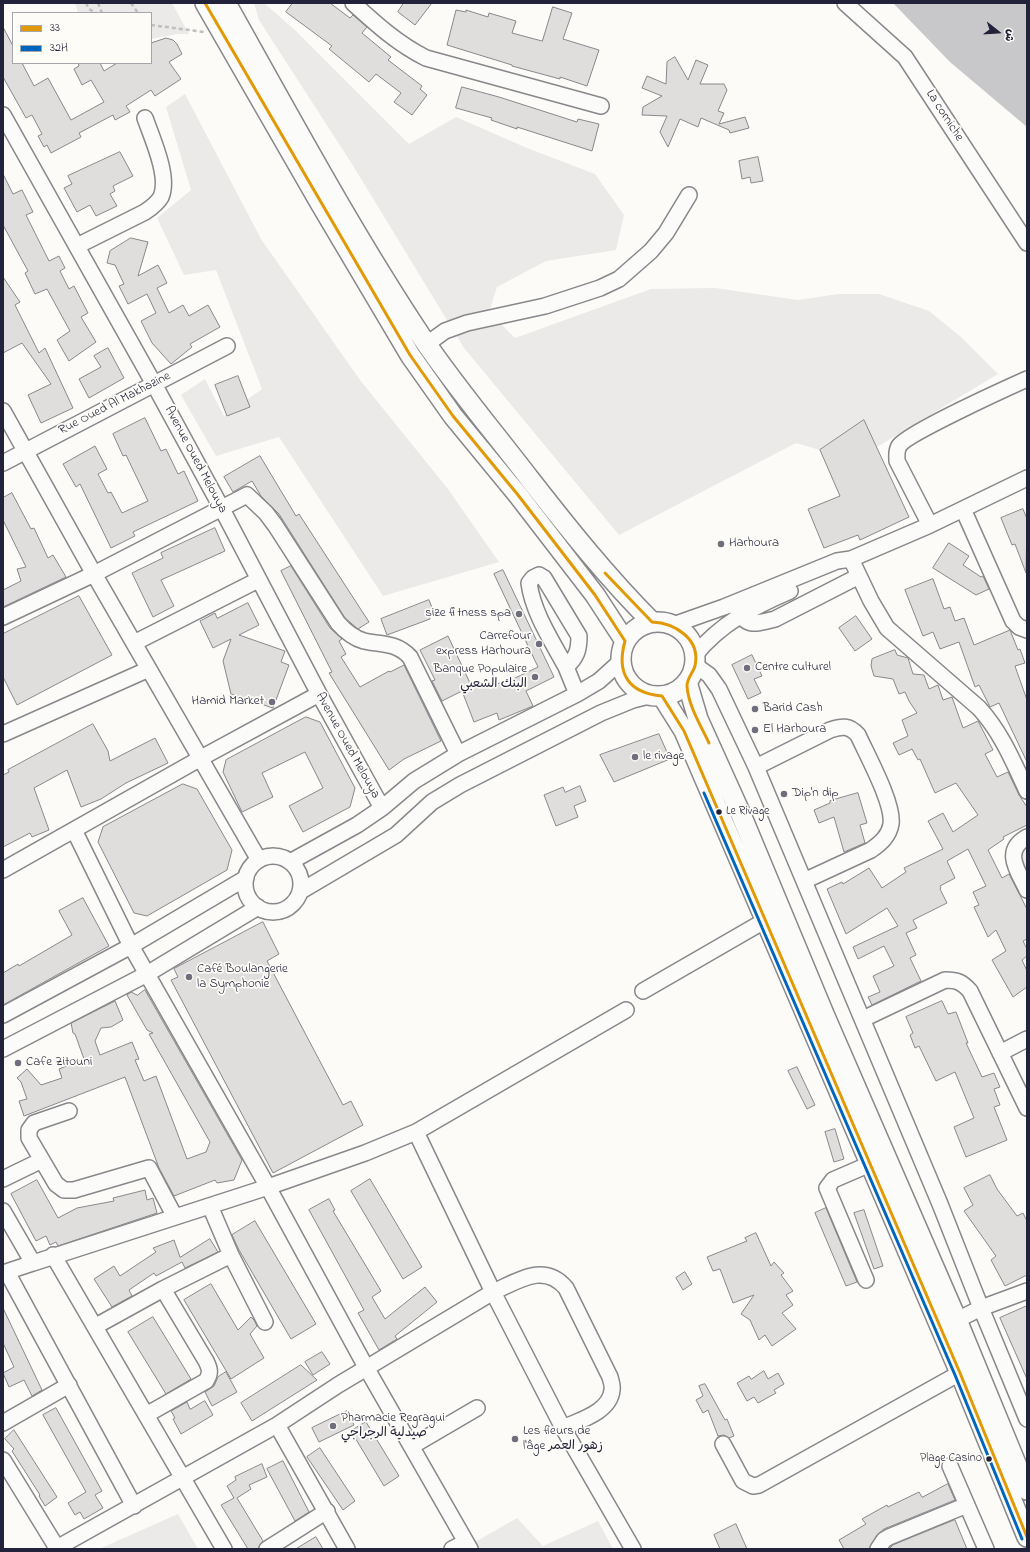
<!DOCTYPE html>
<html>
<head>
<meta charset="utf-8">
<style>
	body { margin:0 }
	#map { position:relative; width:1030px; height:1552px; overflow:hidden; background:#fcfbf8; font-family:"Indie Flower","Playpen Sans Arabic",sans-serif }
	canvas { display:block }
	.frame { position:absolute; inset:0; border:4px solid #22223b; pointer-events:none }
	.legend { position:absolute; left:12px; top:12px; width:140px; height:52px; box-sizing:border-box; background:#fdfcf7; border:1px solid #a5a5ac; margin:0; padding:5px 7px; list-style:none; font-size:12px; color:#22223b }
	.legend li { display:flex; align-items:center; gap:8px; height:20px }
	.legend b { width:20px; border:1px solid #a5a5ac }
	.north { position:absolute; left:978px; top:12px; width:40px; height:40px; -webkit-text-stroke:3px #fdfcf7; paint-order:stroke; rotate:107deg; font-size:11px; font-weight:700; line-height:16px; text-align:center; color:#22223b }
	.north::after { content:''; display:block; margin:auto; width:14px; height:18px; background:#22223b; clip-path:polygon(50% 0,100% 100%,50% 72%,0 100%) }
</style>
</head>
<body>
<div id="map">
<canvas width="1030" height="1552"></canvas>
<div class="frame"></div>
<ul class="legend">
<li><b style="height:5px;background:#e29906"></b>33</li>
<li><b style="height:5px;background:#0065bd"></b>32H</li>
</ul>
<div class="north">ش</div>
</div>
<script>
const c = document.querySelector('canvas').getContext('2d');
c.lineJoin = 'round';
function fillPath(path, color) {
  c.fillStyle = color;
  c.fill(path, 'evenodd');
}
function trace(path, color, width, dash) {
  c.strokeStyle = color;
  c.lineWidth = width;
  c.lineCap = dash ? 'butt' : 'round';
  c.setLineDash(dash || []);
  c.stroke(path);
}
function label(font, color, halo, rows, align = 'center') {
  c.font = font + ' "Indie Flower","Playpen Sans Arabic",sans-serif';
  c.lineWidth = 3.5;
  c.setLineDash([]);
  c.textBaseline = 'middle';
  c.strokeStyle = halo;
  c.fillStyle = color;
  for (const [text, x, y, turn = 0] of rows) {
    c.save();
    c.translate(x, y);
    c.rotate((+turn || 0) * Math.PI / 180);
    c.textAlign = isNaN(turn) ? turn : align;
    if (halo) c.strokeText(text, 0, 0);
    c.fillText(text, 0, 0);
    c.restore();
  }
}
fillPath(new Path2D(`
	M75,3H172L189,34H178L151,39V13H78Z
	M254,3H264L296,31L409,144L456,117L527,148L595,174L624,215L616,250L546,261L497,287L489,312L515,338L651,289L715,288L798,300L838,294H879L929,311L961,337L998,374L877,447L864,420L820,450L796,443L619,535L464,348L352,164L259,20Z
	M185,94L261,239L360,380L448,489L499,562L383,596L279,437L216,456L181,395L205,379L224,416L262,389L216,270L184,275L157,218L191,190L166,107Z
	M1027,850V875L1017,854Z
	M178,1514L198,1549H99Z
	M517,1518L543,1546L598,1521L613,1549H463Z`), '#ebeae8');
fillPath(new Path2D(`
	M893,3H1027V127L950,62Z`), '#c8c8ca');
const building = new Path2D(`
	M293,3H330L350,18L353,15L367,27L362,33L391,57L388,60L422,86L420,89L427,95L412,115L394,102L401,93L376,74L369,82L329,49L332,46L286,12Z
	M404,3H432L415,25L398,12Z
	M553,7L572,13L563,39L599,50L587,86L560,77V79L512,66V65L447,45L456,10L466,12V10L488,17L489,13L516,21L512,33L542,41Z
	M3,27L13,46V63H22L34,86L48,78L71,120L104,102L91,80L82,85L74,69L79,66L78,63H100L104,71L117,63H151V43L166,38L173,40L177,44L182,54L169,62L181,79L155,96L151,90L126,106L130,112L115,120L113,115L79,133L81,137L51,153L47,145L44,147L38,136L42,134L32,115L26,118L3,77Z
	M675,57L688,80L696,60L708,65L700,84H724L727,90L718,111L724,113L719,124L745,117L749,128L730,133L729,130L701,118L698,127L680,119L668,147L660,132L667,116L642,115L643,107L662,96L642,88L647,76L666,84L667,62Z
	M462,87L499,97L577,122L578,119L599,124L592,151L517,127V129L491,120L492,118L456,108Z
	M120,152L133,176L113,186L115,191L110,194L117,206L96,216L90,205L77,212L64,188L72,184L68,176Z
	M758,157L763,181L751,183L750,177L742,179L739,161Z
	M3,174L13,194L22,190L33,212L26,215L49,261L59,256L65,268L60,271L69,289L74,286L88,313L81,317L96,342L69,361L57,340L70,331L47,289L35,294L25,273L28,271L3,225Z
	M131,238L148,242L138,276L158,265L167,283L157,288L169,313L183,305L189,316L208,305L220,327L190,344L192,347L171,364L152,343L141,321L156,313L147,294L128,304L119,286L124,284L115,265L107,263L110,251Z
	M3,277L20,302L15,305L39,353L45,348L73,408L41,423L28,395L51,384L22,343L3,353Z
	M108,348L124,378L89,398L79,379L101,367L94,356Z
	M238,376L250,407L227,416L215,385Z
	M145,418L161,451L166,449L178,474L184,471L198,501L133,532L135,536L111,548L80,484L76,487L63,464L95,446L107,469L98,474L108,493L111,492L122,513L148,501L126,455L123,456L113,434Z
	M864,420L909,517L860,540L858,535L824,548L808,509L840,496L820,450Z
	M260,456L296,516L299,514L369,622L358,629L345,618L279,514L261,496L252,481L233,492L224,477Z
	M12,493L31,529L34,528L48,558L53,555L66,577L3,607V590L21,581L17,569L26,567L3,520V498Z
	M1023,509L1027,519L1026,573L1015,544L1012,545L1001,518Z
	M215,528L225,551L161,580L174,606L153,617L132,573L163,558L161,553Z
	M949,543L969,556L963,565L981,577L983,576L989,589L976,595L933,568Z
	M291,566L330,628L342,639L339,641L346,654L341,657L360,687L389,671L390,672L404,665L441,741L404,759L389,770L329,673L332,672L281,571Z
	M503,570L554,677L526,691L533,706L499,720L497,713L474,722L462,691L442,701L432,681L435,680L420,650L448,636L471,685L479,680L483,688L513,679L538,667L494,574Z
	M933,579L944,609L950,607L955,621L964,618L974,645L1010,630L1018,650L1020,649L1025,663L1015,666L1027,700V762L999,703L990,707L979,685L975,687L959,642L940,649L933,632L923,636L905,590Z
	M79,596L112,655L17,705L3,677V634Z
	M429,600L433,610L428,612L430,619L387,635L381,619Z
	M248,603L259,625L239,635L285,651L281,662L289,665L273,708L231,694L223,661L231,639L213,648L200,621L215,613L217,618Z
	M856,616L872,639L855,651L839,628Z
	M895,650L897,655L908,658L913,674L924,675L929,689L938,685L943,700L952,697L963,728L978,721L993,750L985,754L997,777L1008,772L1019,795L1027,807V825L1003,837L1004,839L988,850L1002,878L1009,874L1027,909V939L1023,941L1027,949V956L1022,960L1027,971V987L1013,997L992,960L1006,951L996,930L988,937L974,907L979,905L973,892L986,886L968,849L947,861L955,878L940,886L941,888L940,889L947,903L913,920L917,928L906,933L916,955L910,958L921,981L872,1005L868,997L880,992L873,976L894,966L884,946L858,959L853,947L898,926L887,908L846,934L827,889L842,882L843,884L869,868L882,888L906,872L904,868L943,849L928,821L943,813L953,832L978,815L956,783L935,793L920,759L918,760L912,749L899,755L893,743L908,736L902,720L917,713L909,701L905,692L899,694L893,679L874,676L871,666L872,659Z
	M752,655L762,676L754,679L761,693L748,699L732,665Z
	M306,717L320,722L355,788L350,807L303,832L289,806L323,788L305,752L262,773L273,797L242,812L223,772L226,760Z
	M93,724L108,751L110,761L155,738L168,763L126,783L101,799L81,807L67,770L34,788L49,830L32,837L30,833L3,847V775L9,772L8,770Z
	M659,734L670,759L614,782L600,755Z
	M183,784L197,789L232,850L227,870L147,916L134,913L98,842L103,827Z
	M580,786L586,801L574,806L578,817L556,826L544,795L563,787L565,792Z
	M858,793L867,823L860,825L865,843L844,852L834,817L819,823L814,810L830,803V801Z
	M83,898L109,946L3,1005V973L18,964L19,966L72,935L59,911Z
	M263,922L279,954L267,961L343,1105L351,1101L363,1125L273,1173L171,980L178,977L174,969Z
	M145,990L242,1160L234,1180L217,1183L215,1180L174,1196L159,1168L125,1077L24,1116L19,1101L27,1099L21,1082L17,1078L27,1069L41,1085L62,1078L59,1069L84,1059L75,1034L73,1033L71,1023L115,1001L123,1020L111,1027L101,1028L95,1041L100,1055L132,1042L139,1059L135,1060L144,1081L156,1076L187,1159L206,1152L210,1142L149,1034L153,1033L147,1030L127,995L131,992L137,995Z
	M942,1001L948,1014L956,1012L968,1043H966L982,1077L994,1073L1000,1087L994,1089L1000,1105L994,1107L1007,1140L966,1157L954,1127L974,1118L955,1072L936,1081L919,1046L915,1048L910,1035L913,1033L906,1017Z
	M797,1067L815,1105L807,1109L788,1071Z
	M835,1129L844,1159L834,1162L825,1132Z
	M990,1175L997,1189L1017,1216L1023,1213L1027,1221V1275L1005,1286L991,1260L996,1256L964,1211L973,1205L964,1188Z
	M370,1179L422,1267L403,1279L351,1191Z
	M37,1180L58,1218L77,1208L114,1201L113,1198L145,1190L147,1200L153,1198L157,1213L58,1246L56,1242L50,1245L46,1236L36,1241L11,1194Z
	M329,1199L335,1210L333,1211L381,1291L372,1297L385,1319L425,1287L437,1302L395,1336L397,1339L379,1350L358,1313L364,1310L309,1210Z
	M826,1208L857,1282L846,1286L815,1213Z
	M864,1210L883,1266L874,1269L854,1213Z
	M255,1221L316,1324L291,1339L239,1250L232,1235Z
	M756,1233L771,1266L774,1262L784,1273L781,1275L793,1291L786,1295L793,1305L782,1313L796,1329L772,1346L765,1335L759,1340L750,1320L741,1314L754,1295L733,1303L720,1269L713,1271L707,1257L747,1241L745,1238Z
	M210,1239L218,1252L185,1268L182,1262L156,1276L154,1273L129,1290L132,1296L112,1307L94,1279L114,1266L120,1276L156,1252L153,1248L174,1240L180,1257Z
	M685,1272L692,1284L683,1290L676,1278Z
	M211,1284L238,1330L251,1317L254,1320L257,1326L250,1334L264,1358L231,1379L184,1300Z
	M1027,1306V1379L1000,1318Z
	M3,1308L42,1390L32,1396L24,1380L9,1387L3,1373L14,1367L3,1343Z
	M153,1317L191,1379L166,1394L128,1332Z
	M322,1352L330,1364L313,1375L305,1362Z
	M301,1365L317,1380L252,1421L241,1403Z
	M764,1371L768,1379L778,1373L784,1384L774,1390L776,1393L758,1403L754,1397L747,1401L737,1383L749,1376L751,1379Z
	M226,1372L237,1392L212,1406L205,1392L214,1386L218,1377Z
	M705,1384L725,1420L727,1419L734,1436L729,1438L724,1435L718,1436L708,1410L703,1413L696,1400L703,1396L699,1386Z
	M205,1401L213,1415L181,1434L173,1419L175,1418L171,1411L187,1402L190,1409Z
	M56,1408L102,1491L95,1495L103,1508L84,1519L80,1512L75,1515L68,1503L86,1492L43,1415Z
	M347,1411L354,1425L319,1442L312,1428Z
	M366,1422L399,1476L384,1486L351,1431Z
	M14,1430L57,1497L45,1506L39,1496L40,1495L12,1451L14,1449L5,1439Z
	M320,1448L355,1501L343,1510L307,1457Z
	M283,1461L309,1512L295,1521L267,1469Z
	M262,1464L267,1477L249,1485L251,1489L237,1498L263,1541L258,1549H248L221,1505L234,1498L227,1486L236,1480L235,1477Z
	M948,1484L955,1500L884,1529L877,1535L869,1549H844L839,1540L866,1524L862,1519L887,1505L888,1507L919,1492L922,1497Z
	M955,1520L967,1549H889L893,1545Z
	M736,1524L747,1549H720L714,1535Z
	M316,1537L323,1549H296Z`);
fillPath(building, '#dfdedd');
trace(building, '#88888c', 1);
const minor = new Path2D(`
	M353,3C376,24 398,44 426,58L601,106
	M845,3L905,57L1027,243
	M3,115L154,384L222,509L319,694L382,808
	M77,246L145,212C151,208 157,204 161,197C170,177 152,138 145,118
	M427,344L445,331L467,323L545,306L600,288L619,279L651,251L666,233L689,195
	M3,411L94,574L259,860
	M3,463L227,346
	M963,509L1013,621L1019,627L1027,630
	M930,525L897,461C897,455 896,451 899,446C906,434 1007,388 1027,379
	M851,559L871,601L887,628L979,708C1001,732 1013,761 1027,791
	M736,608C746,628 755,624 775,619L859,576
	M3,617L94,574L247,495L266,513L275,525L338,623C345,631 353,638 364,641C382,645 396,642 410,657L458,754
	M673,625L724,607L837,561L851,559L930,525L1027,478
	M134,643L258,580
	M695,655C721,623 753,607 790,591
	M695,665L709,675L719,689L756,767L940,1204L981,1308L1027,1419
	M566,667C552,641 533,613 529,583L533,578L539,575L544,578L579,636C579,650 577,657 566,667L577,694
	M3,734L149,669
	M756,767L830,730C842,726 849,725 858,735C867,755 894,804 891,824C889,836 881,843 871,850L804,881
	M74,830L131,946L268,1187L367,1369L470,1549
	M1027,837C1002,851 1018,871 1027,890
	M245 884a28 28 0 1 1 56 0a28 28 0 1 1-56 0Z
	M290,862L357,825L382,808L414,781L458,754L577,694L599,681L621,661
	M3,870L201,758L319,694
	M301,891L396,835L432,802L460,785L601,713L633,700L649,696
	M643,991L766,920
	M3,1015L131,946L246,878
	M863,1019L945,980C957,980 962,982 970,991L1027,1108
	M3,1049L147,974L258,907
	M1000,1053L1027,1039
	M69,1111L34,1123L29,1130V1138L56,1184L64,1190H74L149,1168L175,1217
	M416,1132L626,1010
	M3,1179L42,1160
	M210,1206L231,1255
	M3,1211L33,1263L3,1273
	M53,1255L224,1549
	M33,1263L268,1187L365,1153L416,1132L493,1292C518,1281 544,1262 566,1288L610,1377C611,1381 613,1386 612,1390C610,1412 580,1420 563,1428
	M7,1272L134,1506
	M866,1280L827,1188L833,1180L870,1164
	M957,1320L981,1308L1027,1291
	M96,1326L163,1289
	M146,1415L206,1381C211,1373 210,1369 206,1361L163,1289L231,1255L265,1322
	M3,1423L69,1385
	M277,1425L347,1549
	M723,1444L743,1481L753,1486L759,1485L960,1373
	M412,1446L477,1408
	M3,1460L57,1548
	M950,1466L986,1549
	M55,1549L277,1425L338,1385L493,1292L563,1428L633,1549
	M267,1549L327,1511
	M452,1549L466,1542
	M878,1549L884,1540L889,1537L967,1505`);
const major = new Path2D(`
	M205,3L320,203L410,355L453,416L518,495L595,595L625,641
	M226,3C289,115 350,229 421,336C454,385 493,431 529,478C568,528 607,577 652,622
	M621 659a37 37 0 1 1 74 0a37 37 0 1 1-74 0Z
	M687,682L698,719L740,812L824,1014L957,1320L1027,1490
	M662,696L684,731L960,1373L1027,1537`);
trace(minor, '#88888c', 18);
trace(major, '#88888c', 22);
trace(new Path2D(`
	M86,3L89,9L96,13
	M98,3L102,13
	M131,3L138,13
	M151,25L204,32`), '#bfbfc0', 2.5, [4, 3]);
trace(minor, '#fbfbf9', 15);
trace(major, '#fbfbf9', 19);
trace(new Path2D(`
	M205,3L410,355L453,416L518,495L595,595L625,641C616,673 628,693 662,696L684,731L960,1373L1027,1537
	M605,573L652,622C675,623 701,639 695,666C693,673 687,678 687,686C688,705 701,726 709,743`), '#e29906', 3);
trace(new Path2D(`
	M704,793L955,1375L1022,1539`), '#0065bd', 3);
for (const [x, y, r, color] of [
	[721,544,4,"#6e6e7d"],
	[519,614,4,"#6e6e7d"],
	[539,644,4,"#6e6e7d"],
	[747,668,4,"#6e6e7d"],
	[535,677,4,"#6e6e7d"],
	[272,702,4,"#6e6e7d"],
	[755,709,4,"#6e6e7d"],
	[755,730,4,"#6e6e7d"],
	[635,757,4,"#6e6e7d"],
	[784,794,4,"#6e6e7d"],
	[719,812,3.5,"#22223b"],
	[189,977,4,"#6e6e7d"],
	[18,1063,4,"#6e6e7d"],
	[333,1426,4,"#6e6e7d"],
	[515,1439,4,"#6e6e7d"],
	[989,1459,3.5,"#22223b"]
]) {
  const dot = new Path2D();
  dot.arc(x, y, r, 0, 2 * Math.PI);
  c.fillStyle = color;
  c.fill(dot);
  trace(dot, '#fdfcf7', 1.5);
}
label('12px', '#22223b', '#fdfcf7', [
	["Le Rivage",726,812],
	["Plage Casino",982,1459,"right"]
], 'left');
label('13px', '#22223b', '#fdfcf7', [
	["La corniche",944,116,57],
	["Rue Oued Al Makhazine",115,404,-27],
	["Avenue Oued Melouya",195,460,62],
	["Avenue Oued Melouya",347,746,61]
]);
label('13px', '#22223b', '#fdfcf7', [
	["Harhoura",729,544],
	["size fitness spa",511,614,"right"],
	["Carrefour",531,637,"right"],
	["express Harhoura",531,652,"right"],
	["Centre culturel",755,668],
	["Banque Populaire",527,670,"right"],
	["البنك الشعبي",527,685,"right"],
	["Hamid Market",264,702,"right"],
	["Barid Cash",763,709],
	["El Harhoura",763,730],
	["le rivage",643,757],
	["Dip'n dip",792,794],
	["Café Boulangerie",197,970],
	["la Symphonie",197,985],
	["Cafe Zitouni",26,1063],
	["Pharmacie Regragui",341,1419],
	["صيدلية الرجراجي",341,1434],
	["Les fleurs de",523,1432],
	["l'âge زهور العمر",523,1447]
], 'left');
</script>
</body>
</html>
